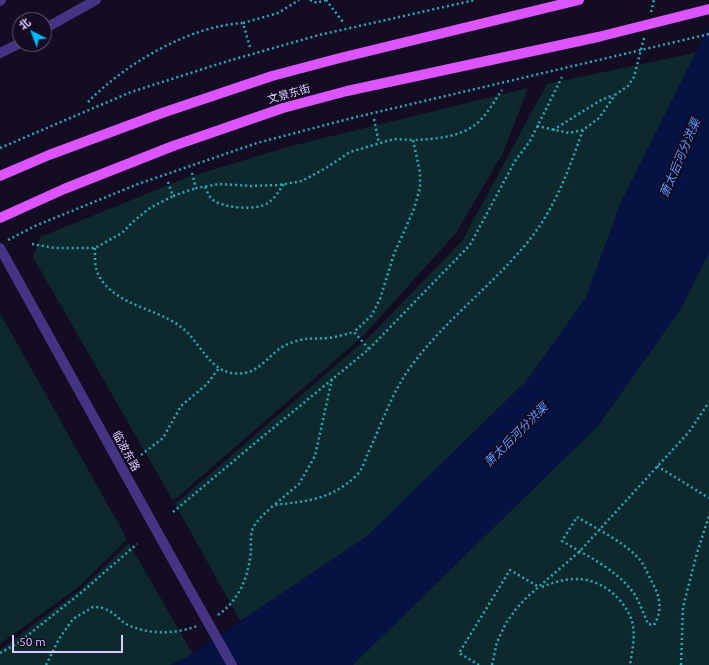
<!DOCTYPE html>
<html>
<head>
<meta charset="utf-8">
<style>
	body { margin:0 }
	#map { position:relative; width:709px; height:665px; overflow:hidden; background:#130c22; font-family:Ubuntu,"Noto Sans SC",sans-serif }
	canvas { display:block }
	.north { position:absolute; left:12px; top:12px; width:40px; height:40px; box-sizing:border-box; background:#130c22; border:1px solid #63597a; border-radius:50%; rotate:318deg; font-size:11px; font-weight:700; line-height:16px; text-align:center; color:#dbcdff }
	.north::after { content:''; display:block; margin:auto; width:14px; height:18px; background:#00b7f8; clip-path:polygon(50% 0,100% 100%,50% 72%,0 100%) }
	.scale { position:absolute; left:12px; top:635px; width:111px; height:18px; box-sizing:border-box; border:2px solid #dbcdff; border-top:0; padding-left:5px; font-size:12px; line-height:14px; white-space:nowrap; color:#dbcdff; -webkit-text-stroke:3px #130c22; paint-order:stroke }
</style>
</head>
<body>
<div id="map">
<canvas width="709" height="665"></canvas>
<div class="north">北</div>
<div class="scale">50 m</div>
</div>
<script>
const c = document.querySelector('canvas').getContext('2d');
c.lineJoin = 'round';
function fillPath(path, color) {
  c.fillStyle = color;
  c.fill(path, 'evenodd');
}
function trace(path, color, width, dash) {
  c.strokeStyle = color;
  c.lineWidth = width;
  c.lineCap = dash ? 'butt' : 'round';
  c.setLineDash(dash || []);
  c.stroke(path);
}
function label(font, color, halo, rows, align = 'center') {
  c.font = font + ' Ubuntu,"Noto Sans SC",sans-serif';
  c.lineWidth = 4;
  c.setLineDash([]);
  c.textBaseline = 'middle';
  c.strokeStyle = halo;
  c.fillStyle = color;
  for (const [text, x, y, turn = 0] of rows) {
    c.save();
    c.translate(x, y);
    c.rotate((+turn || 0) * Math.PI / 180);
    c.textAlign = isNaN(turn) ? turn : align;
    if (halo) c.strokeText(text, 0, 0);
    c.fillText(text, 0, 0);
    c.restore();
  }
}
fillPath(new Path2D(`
	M709,50V665H265L175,504L371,335L462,241L547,84Z
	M528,88L503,153L456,233L364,335L173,501L33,257L40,237L186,178L287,147Z
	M0,313L127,539L81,585L0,644Z
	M129,543L199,665H0V650L81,589Z`), '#0e292d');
fillPath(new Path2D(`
	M709,26V253L681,309L598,426L353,665H170L185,658L367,536L527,380L586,297L620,204Z`), '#061241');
trace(new Path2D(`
	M310,0L317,3L325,0
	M326,0L343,22
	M651,12L654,0
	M250,47L243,23L278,13L299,0
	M88,102C125,64 189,26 243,23
	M374,119L379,143
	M537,126L569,133L583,130L599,118L615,95L628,86L634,77L644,38
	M553,130L601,100L614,95
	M0,148L131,92L228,61L319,35L475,0
	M192,173L196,188L220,184L251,186L279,185L302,181L326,168L350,152L394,139L413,140
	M168,182L173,196L196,188
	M205,187C207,191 209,197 213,200C224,208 256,211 268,203C275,198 279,191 284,184
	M8,240L35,226L138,184L257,143L352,118L590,62
	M32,244L55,248H95L122,233L135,220L150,208L173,196
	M95,248C95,261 94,271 103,282C123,308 162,309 186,331C203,348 214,378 244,373C261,371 271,352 286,345C303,337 311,339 328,338C337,337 346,334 354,332
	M369,349L354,332L371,316L380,299L394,254L414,209L420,188V172L413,140C437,139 468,137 484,116C491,108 496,98 502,90
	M332,379L315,456L299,484L274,505C307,501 331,500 357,475C362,470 365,460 368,453C381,426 390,397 407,372C443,320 496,284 534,234C557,203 570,166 583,130
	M141,455L163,438L181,406L207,384L219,368
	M657,466L709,498
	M173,512L261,438L369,349L470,245L515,161L530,141L562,77
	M577,517C597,529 626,543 640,560C645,566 648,575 652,582C660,597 663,609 654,625L648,624C644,614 640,604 635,595C618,570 587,556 562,541Z
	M542,587C556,581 572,577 587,580C609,585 628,604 633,625C635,639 632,652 630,665
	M218,615C239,600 248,578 251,552C251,545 250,534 253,528C258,519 266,512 274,505
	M0,653L18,643L82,592L137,544
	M46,665L59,639L73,619L93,607C97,607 101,607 105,609C114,612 120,621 128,625C149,635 176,634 197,626
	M479,665L459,653L510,570L539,587
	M492,665L497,642L506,623L516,609L527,597L579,552L689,432L709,402
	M681,665L683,607L697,553L709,516`), '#26abba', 2.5, [2, 3]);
trace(new Path2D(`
	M0,1L1,0
	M44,29L96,0
	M0,53L20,43
	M0,248L170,555`), '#443484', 10);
trace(new Path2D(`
	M0,176L49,155L162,113L272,76L340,58L579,0
	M0,218L64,189L173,146L283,108L347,91L598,37`), '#db54ff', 10);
trace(new Path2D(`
	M590,62L709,34`), '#26abba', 2.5, [2, 3]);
trace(new Path2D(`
	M170,555L232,665`), '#443484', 10);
trace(new Path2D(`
	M598,37L709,9`), '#db54ff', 10);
label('11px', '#dbcdff', '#130c22', [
	["文景东街",289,94,-16],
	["临波东路",126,451,61]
]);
label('italic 12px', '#5b98ff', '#130c22', [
	["萧太后河分洪渠",680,158,-67],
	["萧太后河分洪渠",516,435,-45]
]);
</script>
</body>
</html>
